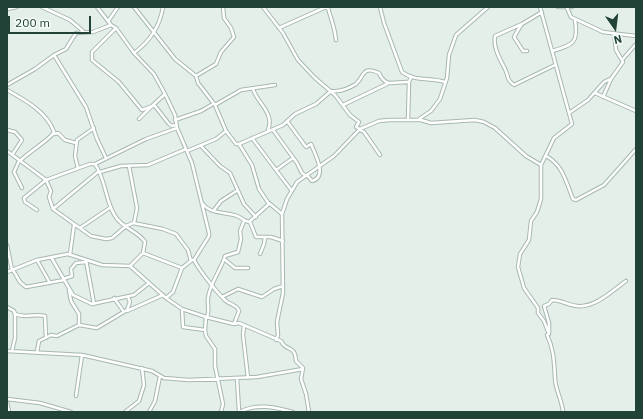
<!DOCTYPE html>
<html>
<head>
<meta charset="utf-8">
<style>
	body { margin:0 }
	#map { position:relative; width:643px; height:419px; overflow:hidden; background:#e4efe9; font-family:"IBM Plex Sans",sans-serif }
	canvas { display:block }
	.frame { position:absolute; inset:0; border:8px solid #214337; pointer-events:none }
	.north { position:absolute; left:595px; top:8px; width:40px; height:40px; -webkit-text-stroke:3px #f5fbf7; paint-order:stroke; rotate:166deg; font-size:11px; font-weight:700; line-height:16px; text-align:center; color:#214337 }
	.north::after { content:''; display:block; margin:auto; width:14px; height:18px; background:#214337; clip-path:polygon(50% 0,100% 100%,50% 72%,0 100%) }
	.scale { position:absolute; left:8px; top:16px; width:83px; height:18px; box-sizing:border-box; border:2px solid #214337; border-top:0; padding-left:5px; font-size:12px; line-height:14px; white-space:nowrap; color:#214337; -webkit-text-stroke:3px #f5fbf7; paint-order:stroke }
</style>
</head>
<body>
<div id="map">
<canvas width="643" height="419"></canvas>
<div class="frame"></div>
<div class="north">N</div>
<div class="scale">200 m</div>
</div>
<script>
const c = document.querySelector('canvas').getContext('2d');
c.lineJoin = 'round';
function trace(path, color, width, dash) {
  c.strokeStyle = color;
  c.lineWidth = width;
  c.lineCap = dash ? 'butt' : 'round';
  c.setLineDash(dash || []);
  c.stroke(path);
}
const minor = new Path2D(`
	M42,7L70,20L83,31
	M97,7L111,25L116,28L134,53L154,74L165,94L175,115L177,128L192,163L209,233V236L194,260H192L182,268L143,253
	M134,7L175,59L196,76L198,83L215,105L226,131L236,144H239L252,165L259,189L269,204L249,222C244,221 242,218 237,216C227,212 210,214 203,204
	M263,7L283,33L298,60L315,78L335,95L350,115L359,122L356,127L360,129L379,121L389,120H421L431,123L475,120L484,122L495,128L526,156L541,165
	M324,7L328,8C331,19 335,28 336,40
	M380,7L384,23L402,72C415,82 430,77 445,82
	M540,7L572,124L554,138L541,165V199L537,212L531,221L529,240L520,254L518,267L524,288L538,308V313L544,321L549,334L547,335C554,349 554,362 555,378C555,389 562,400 563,412
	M558,7H572
	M567,8L571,17L603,32L636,36
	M7,9L17,7
	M542,12L522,24L495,36C493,48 500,59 505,69C509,77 506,79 514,85L555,65
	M109,20L118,7
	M521,25L514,37L523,51H527
	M116,28L92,52V60L119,82L142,110L152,106L165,94
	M279,28L326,7
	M552,51C573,45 579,43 575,20
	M134,53C149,42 160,26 163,7
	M54,55L86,107L97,139L106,158
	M623,59L636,44
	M196,76L216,64L221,52L234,37L231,28L224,18L223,7
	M7,85L35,69L54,55L66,49L76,33L93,32L111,25
	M253,89C257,103 275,113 268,130
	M7,90C25,100 47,112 54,132C51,139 27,153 20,161
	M595,93L636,111
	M603,97L611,79L623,62L616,50L614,33
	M215,105L241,90L275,85
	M343,105L387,84
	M569,113L588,100L604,82L610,79
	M139,119L152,106H155L169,124L172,126L176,125
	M419,119L431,111L440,99L447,78L449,55L456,35L488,7
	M175,120L201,111L213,104
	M408,120L409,82L411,77
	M287,121L306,147L311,144C315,154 328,177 312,181L307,175
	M7,130L15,132L22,140L12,155
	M273,130L297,163L302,173L306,176
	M360,130L364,132L380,155
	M54,134L58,133L65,140L76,143
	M252,138L276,170L293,158
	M239,144L283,125L295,114L316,104L331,91C340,92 348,89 356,84C364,77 362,65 379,73C386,89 395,81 409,82
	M201,146L220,166L230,173L244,204L256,217
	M7,151L46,180L90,164H95C106,180 105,200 115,216C122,228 138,231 145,242L143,253L130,266
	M187,151L216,139L226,131
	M546,156C563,165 566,182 573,199L576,200L604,185L636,149
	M19,161L14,172L22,188
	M95,164L146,139L177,128
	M129,166L137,208L134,223
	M78,168L75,156L77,140L94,128
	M276,170L292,191
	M100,172L121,166L148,165L186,149
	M269,203L282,214
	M53,209L99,171
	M37,210L25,202L24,198L46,180L51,191L49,197L53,209L91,236L106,239L112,238L126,226L133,223L163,229L176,234L188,250L191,261
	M214,210L221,201L238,190
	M250,222L256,237H271L283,241
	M80,228L111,207
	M7,245L12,270
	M70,254L74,225
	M260,254L264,244L265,237
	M51,257L73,295L92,304L134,295L149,283
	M224,259L235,268H248
	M37,260L50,283
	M86,260L94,304
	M194,260C199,270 218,294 226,301C231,305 237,305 239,311L234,324
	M13,270L20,282L26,287L64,280
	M7,272L37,260L68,254L102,265L130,266L166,298L182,309L206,317L234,324L239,323L281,341C286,352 295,344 296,361L303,368L301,379L306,394L309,412
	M63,279L72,276L71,269L76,263L86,262
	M69,290L71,301L79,314V325
	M222,297L238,289L262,297L274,289L283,286
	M114,298L124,312
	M166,298L173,292L182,268
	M7,307L14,311L15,314V338L12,351
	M182,309L183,327L205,330
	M127,311L163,295
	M15,314C26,319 34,313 45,316L46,338
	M206,317L205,330L206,336L215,349V366L223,404L221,412
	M207,317C210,310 207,305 208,298C210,283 221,270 225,256L238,252L241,239L240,231L244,221
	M244,326L243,335L248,378
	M549,333V323L544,306L549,304L552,300C561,300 568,305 577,306C595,308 612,291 626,281
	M276,340L278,335L277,322L283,293L282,214L287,199L297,182L334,156L360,129
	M7,351L82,355L152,371L164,378L189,380L257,377L303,369
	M37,352L39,341L51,335L57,336L79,325L97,328L127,310L130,302L128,297
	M237,378L239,411
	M76,396L82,355
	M7,399L40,403L71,412
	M7,402L9,412
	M125,412L139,401L144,385L142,368
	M149,412L155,401L160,376
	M239,412C257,403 274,407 293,412`);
trace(minor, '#a6b8b0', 4.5);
trace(minor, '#fff', 2.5);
</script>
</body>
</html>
